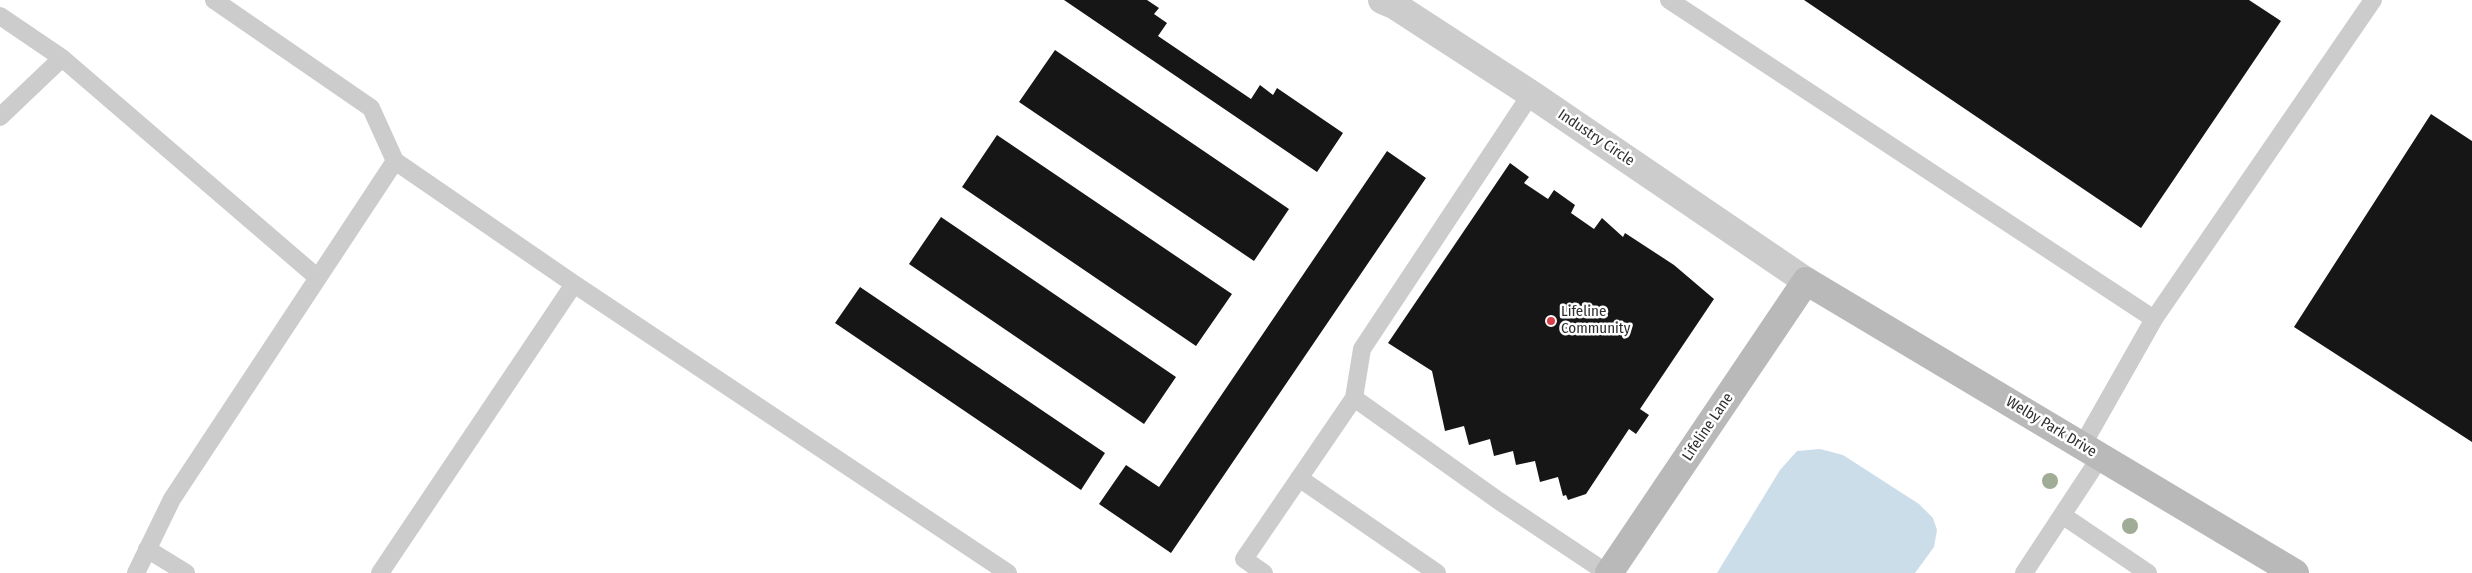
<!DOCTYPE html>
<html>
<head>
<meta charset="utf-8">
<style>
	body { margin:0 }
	canvas { display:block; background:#fff }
</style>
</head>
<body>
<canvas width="2472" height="573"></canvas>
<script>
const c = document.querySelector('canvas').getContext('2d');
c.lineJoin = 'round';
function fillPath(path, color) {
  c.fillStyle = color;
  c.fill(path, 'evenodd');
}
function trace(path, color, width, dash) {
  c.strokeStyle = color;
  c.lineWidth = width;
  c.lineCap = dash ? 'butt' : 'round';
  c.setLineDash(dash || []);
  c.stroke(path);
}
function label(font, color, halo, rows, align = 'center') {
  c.font = font + ' "Fira Sans Condensed",sans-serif';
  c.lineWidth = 5;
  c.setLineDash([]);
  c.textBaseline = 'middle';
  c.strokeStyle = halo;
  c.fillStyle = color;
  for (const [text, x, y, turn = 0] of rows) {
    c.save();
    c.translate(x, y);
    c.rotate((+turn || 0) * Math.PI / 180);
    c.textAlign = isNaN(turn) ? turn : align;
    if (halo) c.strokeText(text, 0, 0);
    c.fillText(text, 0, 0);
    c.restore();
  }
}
fillPath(new Path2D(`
	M1820,449L1843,455L1919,504L1933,518L1937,530L1934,547L1915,573H1717L1780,470L1797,451Z`), '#ccddea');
fillPath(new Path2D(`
	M1064,0H1147L1159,8L1154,14L1167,23L1158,36L1251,99L1260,85L1273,95L1277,88L1343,133L1317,172Z
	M1804,0H2249L2281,21L2141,228Z
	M1055,50L1289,209L1254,261L1019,102Z
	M2431,114L2472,141V442L2294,327Z
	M997,135L1232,294L1196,346L962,187Z
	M1387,151L1426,178L1171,553L1099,504L1126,465L1159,487Z
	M1510,163L1529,177L1524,183L1548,199L1554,190L1575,205L1571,213L1594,229L1602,218L1623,237L1625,233L1674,265L1714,299L1640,409L1649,415L1636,434L1629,429L1586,494L1568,500L1566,495L1563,496L1558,477L1540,482L1535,461L1516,465L1513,451L1494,456L1490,439L1469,445L1464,426L1445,431L1432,371L1388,343Z
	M941,217L1176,377L1144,424L909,264Z
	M860,287L1105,453L1081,490L835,323Z`), '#161616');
trace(new Path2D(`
	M214,0L371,108L395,161L574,284L1008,573
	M1669,0L2154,319
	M0,16L62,58
	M1531,94L1362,349L1354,398L1499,501L1607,573
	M0,117L62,58L318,278
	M2082,446L2154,319L2373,0
	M1299,478L1437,573
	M2062,515L2148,573
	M147,549L186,573
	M136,573L172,499L395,161
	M380,573L574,284
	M1264,573L1244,559L1354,398
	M2024,573L2101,456`), '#ccc', 18);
trace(new Path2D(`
	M1382,0L1394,5L1531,94L1806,281`), '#ccc', 28);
trace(new Path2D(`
	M1609,573L1806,281L2295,573`), '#b9b9b9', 28);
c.fillStyle = '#a0ac96';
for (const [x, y] of [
	[2050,481],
	[2130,526]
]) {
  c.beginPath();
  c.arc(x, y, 8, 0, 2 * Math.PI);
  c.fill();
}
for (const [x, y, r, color] of [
	[1551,321,5,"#d83f47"]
]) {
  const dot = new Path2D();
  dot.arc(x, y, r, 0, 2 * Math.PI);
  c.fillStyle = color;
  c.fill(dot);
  trace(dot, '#fff', 2);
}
label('15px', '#2f2f2f', '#fff', [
	["Industry Circle",1596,138,34],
	["Lifeline Lane",1708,427,-56],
	["Welby Park Drive",2051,427,31]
]);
label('15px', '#2f2f2f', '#fff', [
	["Lifeline",1561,312],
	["Community",1561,329]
], 'left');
</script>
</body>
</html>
